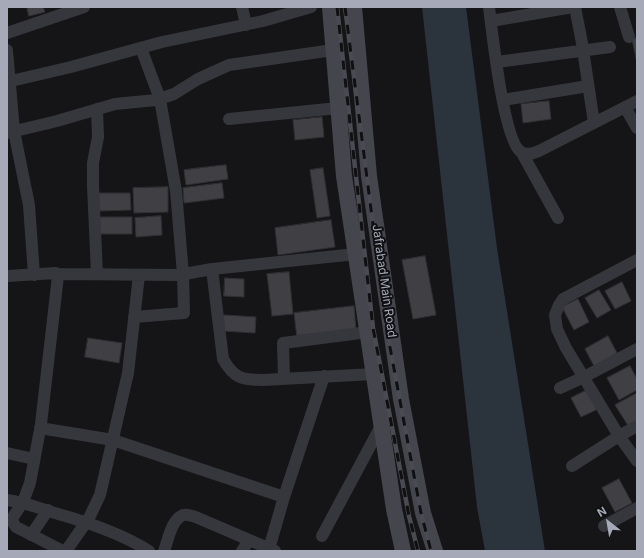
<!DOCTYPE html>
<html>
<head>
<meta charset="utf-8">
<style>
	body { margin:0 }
	#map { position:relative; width:644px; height:558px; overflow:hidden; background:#151517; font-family:Inter,sans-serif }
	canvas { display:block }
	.frame { position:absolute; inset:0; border:8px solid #a6aab8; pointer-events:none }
	.north { position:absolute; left:588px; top:502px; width:40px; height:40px; -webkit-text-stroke:3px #101012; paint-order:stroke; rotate:329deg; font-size:11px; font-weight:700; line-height:16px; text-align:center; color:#a6aab8 }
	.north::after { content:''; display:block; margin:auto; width:14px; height:18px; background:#a6aab8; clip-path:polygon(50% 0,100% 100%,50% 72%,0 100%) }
</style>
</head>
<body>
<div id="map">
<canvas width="644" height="558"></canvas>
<div class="frame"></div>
<div class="north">N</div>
</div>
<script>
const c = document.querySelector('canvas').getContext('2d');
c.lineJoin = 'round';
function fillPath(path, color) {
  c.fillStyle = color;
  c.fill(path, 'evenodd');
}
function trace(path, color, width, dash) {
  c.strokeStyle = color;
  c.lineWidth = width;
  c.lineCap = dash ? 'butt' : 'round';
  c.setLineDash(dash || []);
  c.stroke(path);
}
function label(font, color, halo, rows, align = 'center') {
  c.font = font + ' Inter,sans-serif';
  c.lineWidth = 4;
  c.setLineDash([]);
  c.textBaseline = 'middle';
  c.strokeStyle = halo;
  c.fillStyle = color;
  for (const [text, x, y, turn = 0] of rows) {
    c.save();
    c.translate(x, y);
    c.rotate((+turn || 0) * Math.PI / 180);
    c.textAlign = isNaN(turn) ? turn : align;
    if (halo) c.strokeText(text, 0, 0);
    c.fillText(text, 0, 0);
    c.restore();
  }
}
fillPath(new Path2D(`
	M422,7H466L497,248L545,551H485L477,507Z`), '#2b333c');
const building = new Path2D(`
	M27,7H43L45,12L29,16Z
	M637,38V63L632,39Z
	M549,101L551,119L523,123L521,104Z
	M322,117L324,137L295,140L293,120Z
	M226,165L228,179L186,185L184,170Z
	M323,168L330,216L317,218L310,170Z
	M222,183L224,198L184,203L183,188Z
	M168,187V212L134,213L133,188Z
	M99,193H130L131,210L99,211Z
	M161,216L162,235L136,237L135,218Z
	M100,217H132V234H100Z
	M331,220L335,247L278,255L275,228Z
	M425,256L436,315L413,319L402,260Z
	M289,272L293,314L272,316L267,274Z
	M225,278L244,279V297L224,296Z
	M622,282L631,301L615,309L605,291Z
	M599,290L611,310L597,318L585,298Z
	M578,299L589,322L574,330L562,307Z
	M354,306L356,331L297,338L294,313Z
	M224,315L256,317L255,333L223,331Z
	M608,336L617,353L594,366L585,349Z
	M88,338L122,343L119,363L85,357Z
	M630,366L637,379V390L619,400L607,378Z
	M589,389L598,409L581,417L571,398Z
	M637,393V423L629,427L615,405Z
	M619,479L632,503L615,512L602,488Z`);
fillPath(building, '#403f44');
trace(building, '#302f33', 1);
trace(new Path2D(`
	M242,7L246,25
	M489,7C492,32 504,141 521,152C527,156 533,153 539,151L637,101
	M575,7L582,43L594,123
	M620,7L629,37
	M491,21L573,7
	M7,33L84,7
	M7,50L14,131L29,205L34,275
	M497,62L610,47
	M7,82L71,67L162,42L263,21L311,7
	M503,100L588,86
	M625,107L637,128
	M97,109L98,137L93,163V186L97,274
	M229,119L338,108
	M7,133L57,121L115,104L156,100L174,94L198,79L229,65L333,50
	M522,153L558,218
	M637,260L563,299L559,305L555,315L557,329L566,348L619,436L637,461
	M212,269L223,359C234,378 241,380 263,380L374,374
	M58,274L179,275L212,269L356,254
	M7,276L56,273L58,276L41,424L30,483L23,502L13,517L12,521L16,527L63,551
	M134,317L184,313L183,274L176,191L160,99L141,48
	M284,378L283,343L368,332
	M560,388L584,377L637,349
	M40,428L113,440L284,497
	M7,453L34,459
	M572,466L619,436L637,426
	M7,500C24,502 39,508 55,513C87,522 121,533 149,551
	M604,526L637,508
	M31,535L48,510
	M322,536L382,424
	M269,549L284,497L324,376
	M66,551L89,518L100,495L128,373L139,275
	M164,551C168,541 171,520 183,515C188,514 193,516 198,518L275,551
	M242,551L249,540`), '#36363d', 12);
trace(new Path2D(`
	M330,7L344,176L394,509L403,551
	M354,7L369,176L401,399L423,513L435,551`), '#44454d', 16);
const rail = new Path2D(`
	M337,7L373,328L409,516L418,551
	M345,7L386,326L421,513L431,551`);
trace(rail, '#494a52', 4.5);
trace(rail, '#101012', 3, [9]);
label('12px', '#a6aab8', '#101012', [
	["Jafrabad Main Road",384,281,82]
]);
</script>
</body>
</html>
